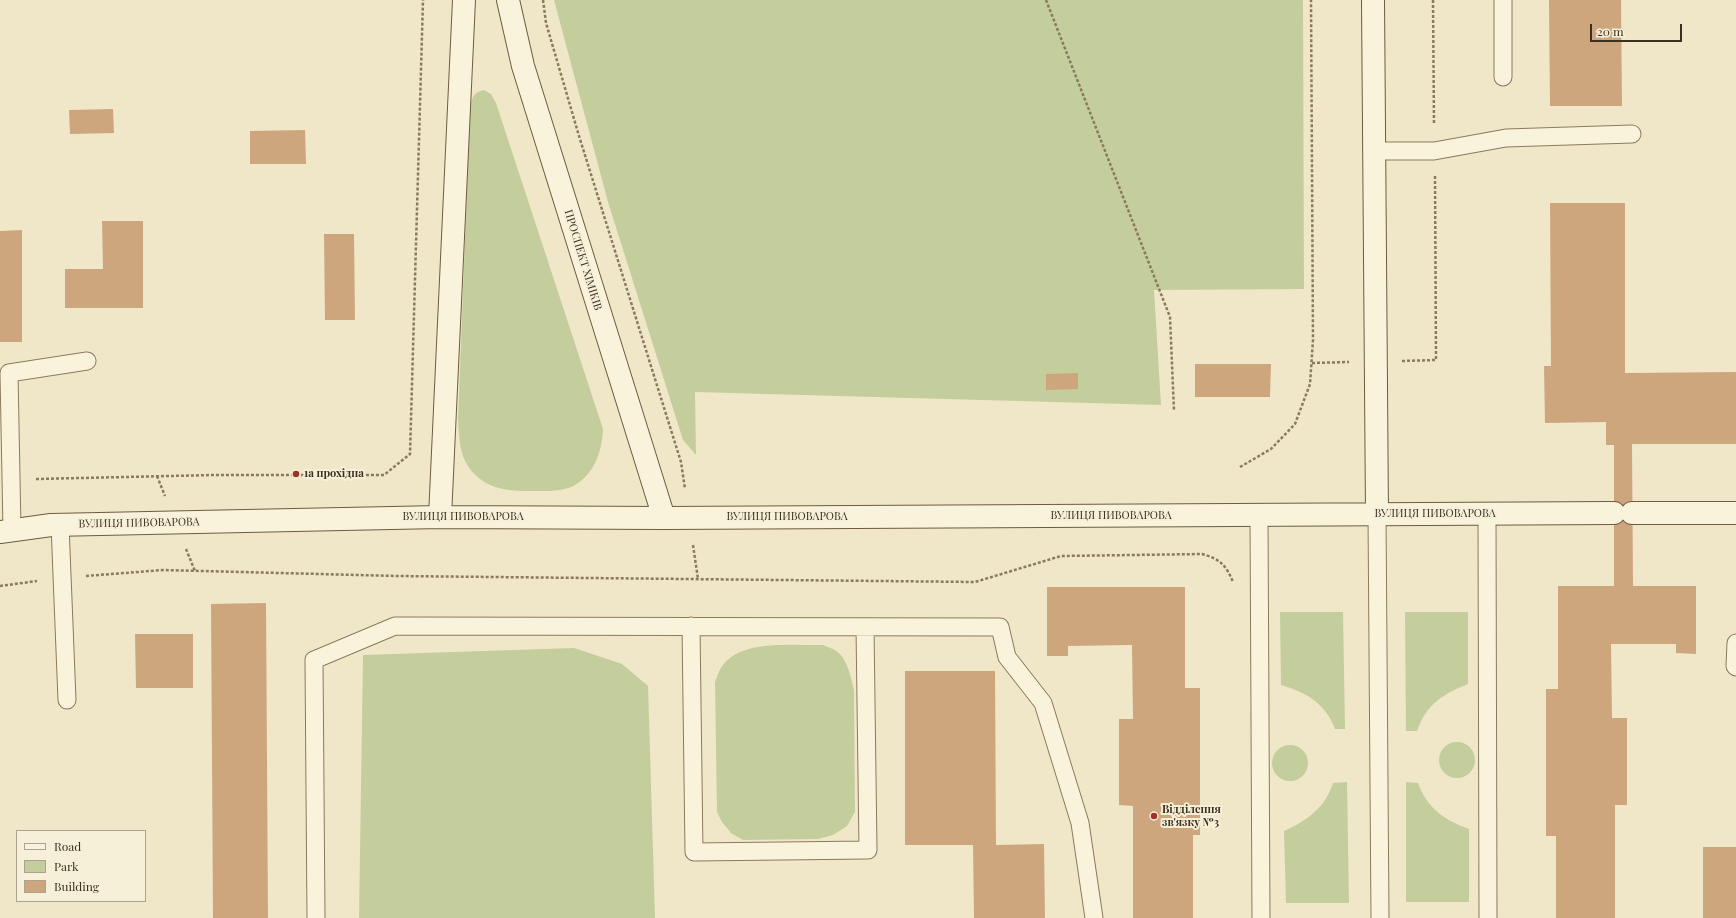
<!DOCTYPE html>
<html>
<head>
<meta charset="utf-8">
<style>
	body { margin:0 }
	#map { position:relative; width:1736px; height:918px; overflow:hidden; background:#efe7c8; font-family:"Playfair Display",serif }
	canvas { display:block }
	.legend { position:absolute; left:16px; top:830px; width:130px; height:72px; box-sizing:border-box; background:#f7f0d8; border:1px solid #aca38e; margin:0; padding:5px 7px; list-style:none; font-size:12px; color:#3c3020 }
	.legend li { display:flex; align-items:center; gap:8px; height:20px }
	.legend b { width:20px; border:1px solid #aca38e }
	.scale { position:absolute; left:1590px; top:24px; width:92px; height:18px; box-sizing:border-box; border:2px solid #3c3020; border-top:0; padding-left:5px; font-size:12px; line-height:14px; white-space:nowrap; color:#3c3020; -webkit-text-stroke:3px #f7f0d8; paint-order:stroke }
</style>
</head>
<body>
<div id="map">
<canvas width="1736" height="918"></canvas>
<ul class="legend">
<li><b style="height:5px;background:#faf3dc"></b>Road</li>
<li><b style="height:11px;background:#c4ce9c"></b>Park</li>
<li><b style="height:11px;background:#cea67e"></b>Building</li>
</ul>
<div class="scale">20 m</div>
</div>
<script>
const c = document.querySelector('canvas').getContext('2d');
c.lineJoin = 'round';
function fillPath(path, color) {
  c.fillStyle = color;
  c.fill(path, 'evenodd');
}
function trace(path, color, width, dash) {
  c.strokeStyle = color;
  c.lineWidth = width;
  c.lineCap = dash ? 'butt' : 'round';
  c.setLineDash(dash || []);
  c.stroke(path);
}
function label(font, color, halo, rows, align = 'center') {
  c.font = font + ' "Playfair Display",serif';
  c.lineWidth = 4;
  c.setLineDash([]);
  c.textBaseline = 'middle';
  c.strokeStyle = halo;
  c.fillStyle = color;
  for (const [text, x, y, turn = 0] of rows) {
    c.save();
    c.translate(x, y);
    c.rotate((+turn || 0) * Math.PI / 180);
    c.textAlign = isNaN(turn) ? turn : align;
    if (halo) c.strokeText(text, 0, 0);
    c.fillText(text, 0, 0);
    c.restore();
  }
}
fillPath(new Path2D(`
	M554,0H1303L1304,289L1154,290L1161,405L695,392L696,455L683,440L608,202Z
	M484,90L491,94L496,103L603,429C602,449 596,471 578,483C567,491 553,491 540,491C510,491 482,492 465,461C459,448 459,433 458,419L470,108C472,98 473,92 484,90Z
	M1280,612H1343L1345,729H1335C1325,703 1307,693 1281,685Z
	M1405,612H1468V684C1443,694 1426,704 1417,731H1406Z
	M823,645C826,647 832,648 835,650C847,657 851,677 854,690L855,812L847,826L833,835L818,839L743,840L731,833L722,822L717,812L715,682C717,677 719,670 723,665C743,639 793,646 823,645Z
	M574,648L622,664L648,686L655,918H359L363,655Z
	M1439 760a18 18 0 1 1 36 0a18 18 0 1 1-36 0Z
	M1272 763a18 18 0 1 1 36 0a18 18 0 1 1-36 0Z
	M1347,782L1349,903H1286L1284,831C1308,820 1325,808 1333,783Z
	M1406,782L1418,783C1427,808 1444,820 1469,829V902H1406Z`), '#c4ce9c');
fillPath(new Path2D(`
	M1549,0H1621L1622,106H1550Z
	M113,109L114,133L70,134L69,110Z
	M305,130L306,164H250V131Z
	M1550,203H1625V373L1736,372V444H1632L1633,586H1696V654L1676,653V644H1611L1612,718H1627V805H1615V918H1556V836H1546V689H1558V586H1614V445H1606V422L1545,423L1544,366H1551Z
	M102,221H143V308H65V269H103Z
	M22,230V342H0V231Z
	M324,234H354L355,320H325Z
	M1195,364H1271L1270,397H1195Z
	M1078,373V389L1046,390V374Z
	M1047,587H1185V688H1200V835H1193V918H1133V806L1119,805V719H1133L1132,645L1068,646V656H1047Z
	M266,603L268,918H213L211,604Z
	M135,634H193V688H136Z
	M905,671H995L996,845L1044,844L1045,918H974L973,845H905Z
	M1703,847H1736V918H1703Z`), '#cea67e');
const lane = new Path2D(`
	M1503,0V77
	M1374,151H1434L1506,138L1632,134
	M1377,514L1380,918
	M1487,514L1488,918
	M1259,515L1261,918
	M60,525L67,700
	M12,530L9,373L87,361
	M691,626L694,852L868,850L865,627
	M1736,643L1735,666L1736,667
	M316,918L314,660L395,626L1000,627L1007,657L1043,703L1080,823L1094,918`);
const secondary = new Path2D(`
	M508,0L523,66L664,518
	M1373,0L1377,514
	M1632,513H1736
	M440,517L464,0
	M0,532L51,525L440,517L664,518L1614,513`);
trace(lane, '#8c7a5d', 19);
trace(secondary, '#6e5b40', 24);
trace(new Path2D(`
	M543,0L546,23L579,136L681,462L685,489
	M1046,0L1170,317L1174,411
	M1433,0L1434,125
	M1402,361L1436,360L1435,174
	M1312,363L1349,362
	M1240,467L1271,449L1295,424L1310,384L1313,340L1311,0
	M157,476L165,496
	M36,479L214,475H384L410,454L423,0
	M693,545L698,579
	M186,549L195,571
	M86,576L163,570L397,576L975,582L1061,556L1202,554C1220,559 1226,565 1233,582
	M0,586L37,581`), '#8c7a5d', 2.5, [3, 2]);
trace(lane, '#faf3dc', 17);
trace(secondary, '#faf3dc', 22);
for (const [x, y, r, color] of [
	[296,474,4,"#9c342c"],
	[1154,816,4,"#9c342c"]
]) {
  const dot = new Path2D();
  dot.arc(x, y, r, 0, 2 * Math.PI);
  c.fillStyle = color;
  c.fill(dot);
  trace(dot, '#f7f0d8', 1.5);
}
label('11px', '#3c3020', '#f7f0d8', [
	["ПРОСПЕКТ ХІМІКІВ",583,260,73],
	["ВУЛИЦЯ ПИВОВАРОВА",1435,514],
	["ВУЛИЦЯ ПИВОВАРОВА",1111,516],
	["ВУЛИЦЯ ПИВОВАРОВА",463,517],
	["ВУЛИЦЯ ПИВОВАРОВА",787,517],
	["ВУЛИЦЯ ПИВОВАРОВА",139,523,-1]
]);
label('bold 11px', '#3c3020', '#f7f0d8', [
	["1а прохідна",304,474],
	["Відділення",1162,810],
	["зв'язку №3",1162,823]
], 'left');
</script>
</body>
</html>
